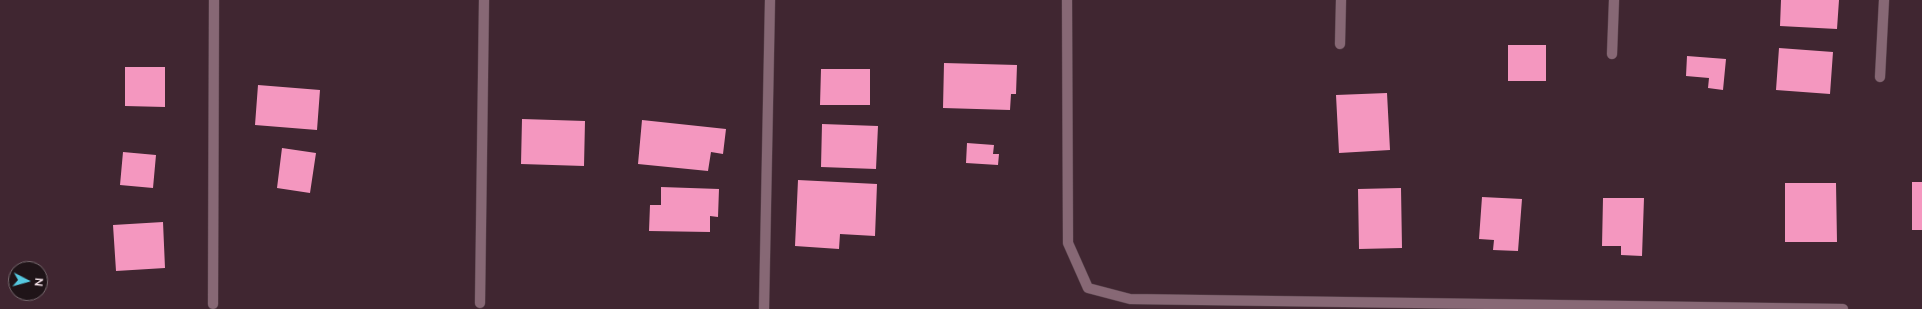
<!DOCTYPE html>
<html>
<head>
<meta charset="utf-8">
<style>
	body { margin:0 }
	#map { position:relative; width:1922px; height:309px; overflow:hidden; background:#402631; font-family:Lato,sans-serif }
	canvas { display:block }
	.north { position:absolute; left:8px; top:261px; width:40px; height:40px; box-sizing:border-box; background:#1f1418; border:1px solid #776a6f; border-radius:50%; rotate:96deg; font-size:11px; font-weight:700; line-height:16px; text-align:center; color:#fceaf1 }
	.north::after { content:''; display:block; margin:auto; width:14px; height:18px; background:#56c9e0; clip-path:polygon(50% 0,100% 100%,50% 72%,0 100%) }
</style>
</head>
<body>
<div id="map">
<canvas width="1922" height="309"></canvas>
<div class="north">N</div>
</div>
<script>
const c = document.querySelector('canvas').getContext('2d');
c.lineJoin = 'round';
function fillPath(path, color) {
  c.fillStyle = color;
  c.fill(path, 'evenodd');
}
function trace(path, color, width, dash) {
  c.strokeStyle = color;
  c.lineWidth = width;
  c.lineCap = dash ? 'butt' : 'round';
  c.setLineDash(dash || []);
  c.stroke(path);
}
fillPath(new Path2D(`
	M1781,0H1839L1837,29L1780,26Z
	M1508,45H1546V81H1508Z
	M1779,48L1833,52L1830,94L1776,90Z
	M1687,56L1726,59L1723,90L1708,88L1709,78L1686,76Z
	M944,63L1017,65L1016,94H1011L1010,110L943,108Z
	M125,67H165V107L125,106Z
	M821,69H870V105H820Z
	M258,85L320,90L317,130L255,125Z
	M1387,93L1390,150L1339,153L1336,95Z
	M522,119L585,121L584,166L521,164Z
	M642,120L726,129L723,154L711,152L708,171L638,164Z
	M822,124L878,126L876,169L821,167Z
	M967,143L994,145L993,154H999L998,165L966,163Z
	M282,148L316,153L310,193L277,188Z
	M123,152L156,155L153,188L120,185Z
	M798,180L877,184L875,236L840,234L839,249L795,246Z
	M1912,182H1922V230H1912Z
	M1785,183H1836L1837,242H1785Z
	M661,187L719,189L718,217L710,216V232L649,231L650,205H661Z
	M1401,188L1402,248L1359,249L1358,189Z
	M1482,197L1522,199L1518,251L1493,250L1494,240L1479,239Z
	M1603,198H1644L1642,256L1621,255V246H1602Z
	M163,222L165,268L116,271L113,225Z`), '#f497bf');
const minor = new Path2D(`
	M1067,0L1068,243L1088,288L1130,299L1843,309
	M1340,44L1341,0
	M1612,54L1614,0
	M1880,77L1884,0
	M480,303L484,0
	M213,304L214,0
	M764,309L770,0`);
trace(minor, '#59444d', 11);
trace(minor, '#876875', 10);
</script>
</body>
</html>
